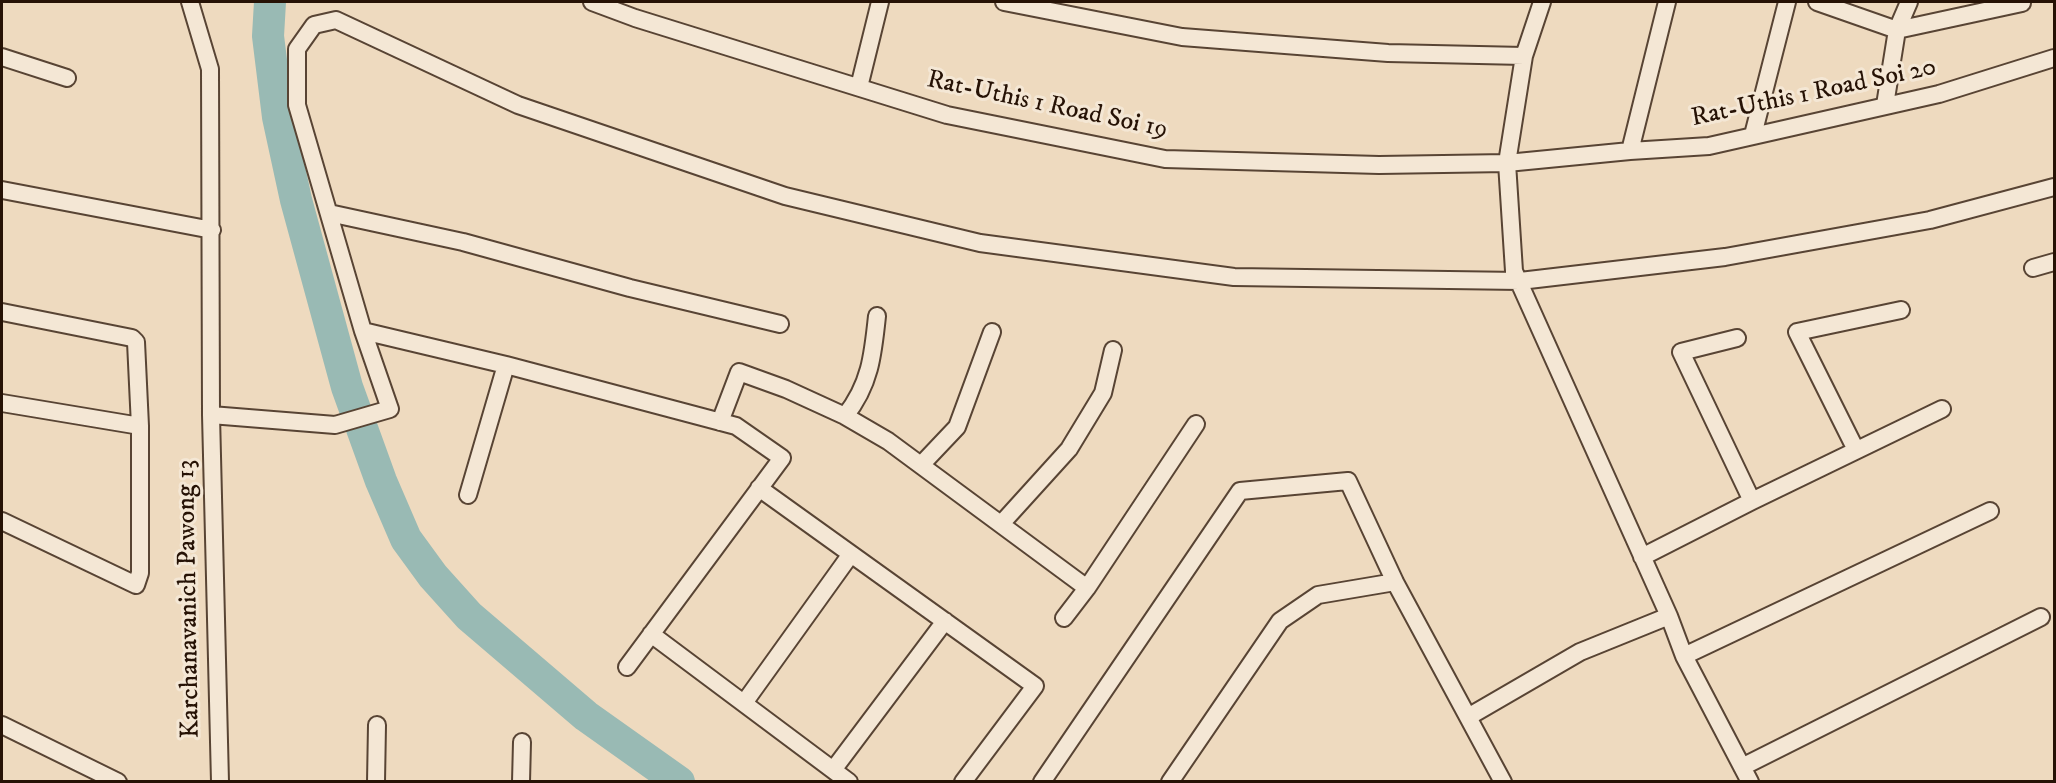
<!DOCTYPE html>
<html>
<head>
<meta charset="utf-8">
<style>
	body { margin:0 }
	#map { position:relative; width:2056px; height:783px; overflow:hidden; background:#eedabf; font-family:"IM FELL DW Pica",serif }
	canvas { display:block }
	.frame { position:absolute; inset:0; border:3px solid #261205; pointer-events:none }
</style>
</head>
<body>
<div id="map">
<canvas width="2056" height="783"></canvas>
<div class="frame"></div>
</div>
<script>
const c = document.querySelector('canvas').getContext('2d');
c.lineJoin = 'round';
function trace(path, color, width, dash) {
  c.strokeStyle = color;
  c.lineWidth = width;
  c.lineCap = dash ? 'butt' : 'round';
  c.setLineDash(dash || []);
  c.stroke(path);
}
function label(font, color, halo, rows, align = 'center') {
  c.font = font + ' "IM FELL DW Pica",serif';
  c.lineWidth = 6;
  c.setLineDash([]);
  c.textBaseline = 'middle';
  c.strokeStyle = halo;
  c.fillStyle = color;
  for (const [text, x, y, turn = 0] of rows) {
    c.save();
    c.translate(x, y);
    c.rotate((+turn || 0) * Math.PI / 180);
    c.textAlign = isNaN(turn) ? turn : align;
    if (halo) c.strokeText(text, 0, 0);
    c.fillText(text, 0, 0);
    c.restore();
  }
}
trace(new Path2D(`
	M270,2L268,36L278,117L296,200L347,387L381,481L406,539L433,576L469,616L586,716L679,782`), '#99bab4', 32);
const minor = new Path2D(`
	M190,2L210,69L211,415L220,782
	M592,2L635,18L947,115L1165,159L1379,165L1507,163L1630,151L1709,146L1939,94L2054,58
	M1004,2L1182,37L1388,53L1524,56
	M1542,2L1524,56L1507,163L1514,271L1669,616L1684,656L1750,782
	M1817,2L1897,30L2022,3
	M2,57L67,78
	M859,87L880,2
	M1885,105L1897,30L1909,2
	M1753,135L1787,2
	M1630,151L1667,2
	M2,190L212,230
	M329,213L463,242L630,288L780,324
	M2033,268L2054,262
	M2,312L132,338L136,342L140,426V573L136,585L2,521
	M363,331L506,365L736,426L782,458L627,667
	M1737,338L1681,352L1752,501
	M2,403L140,426
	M211,415L335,425L390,409L363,331L297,105V49L314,25L336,20L518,105L785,196L980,243L1234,277L1520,281L1725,257L1930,220L2054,187
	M845,416C870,385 873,355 877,316
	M720,422L739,372L786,389L845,416L888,441L1087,588
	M1856,450L1797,332L1901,310
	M921,465L957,427L992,332
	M759,488L1035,686L963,782
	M468,495L506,365
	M1001,524L1069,449L1103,393L1113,350
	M1642,557L1752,501L1942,409
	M1064,618L1087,588L1196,424
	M651,634L849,782
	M1684,656L1990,511
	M744,703L851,554
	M1468,717L1580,652L1669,616
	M2,725L118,782
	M1742,767L2041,617
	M833,770L945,621
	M376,782L377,725
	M521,782L522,742
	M1042,782L1240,491L1348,481L1395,582L1503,782
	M1170,782L1280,621L1318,595L1395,582`);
trace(minor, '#584434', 20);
trace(minor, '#f4e7d5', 16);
label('26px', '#261205', '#f4e7d5', [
	["Rat-Uthis 1 Road Soi 20",1814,94,-12],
	["Rat-Uthis 1 Road Soi 19",1047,106,12],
	["Karchanavanich Pawong 13",190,599,-91]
]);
</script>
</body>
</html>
